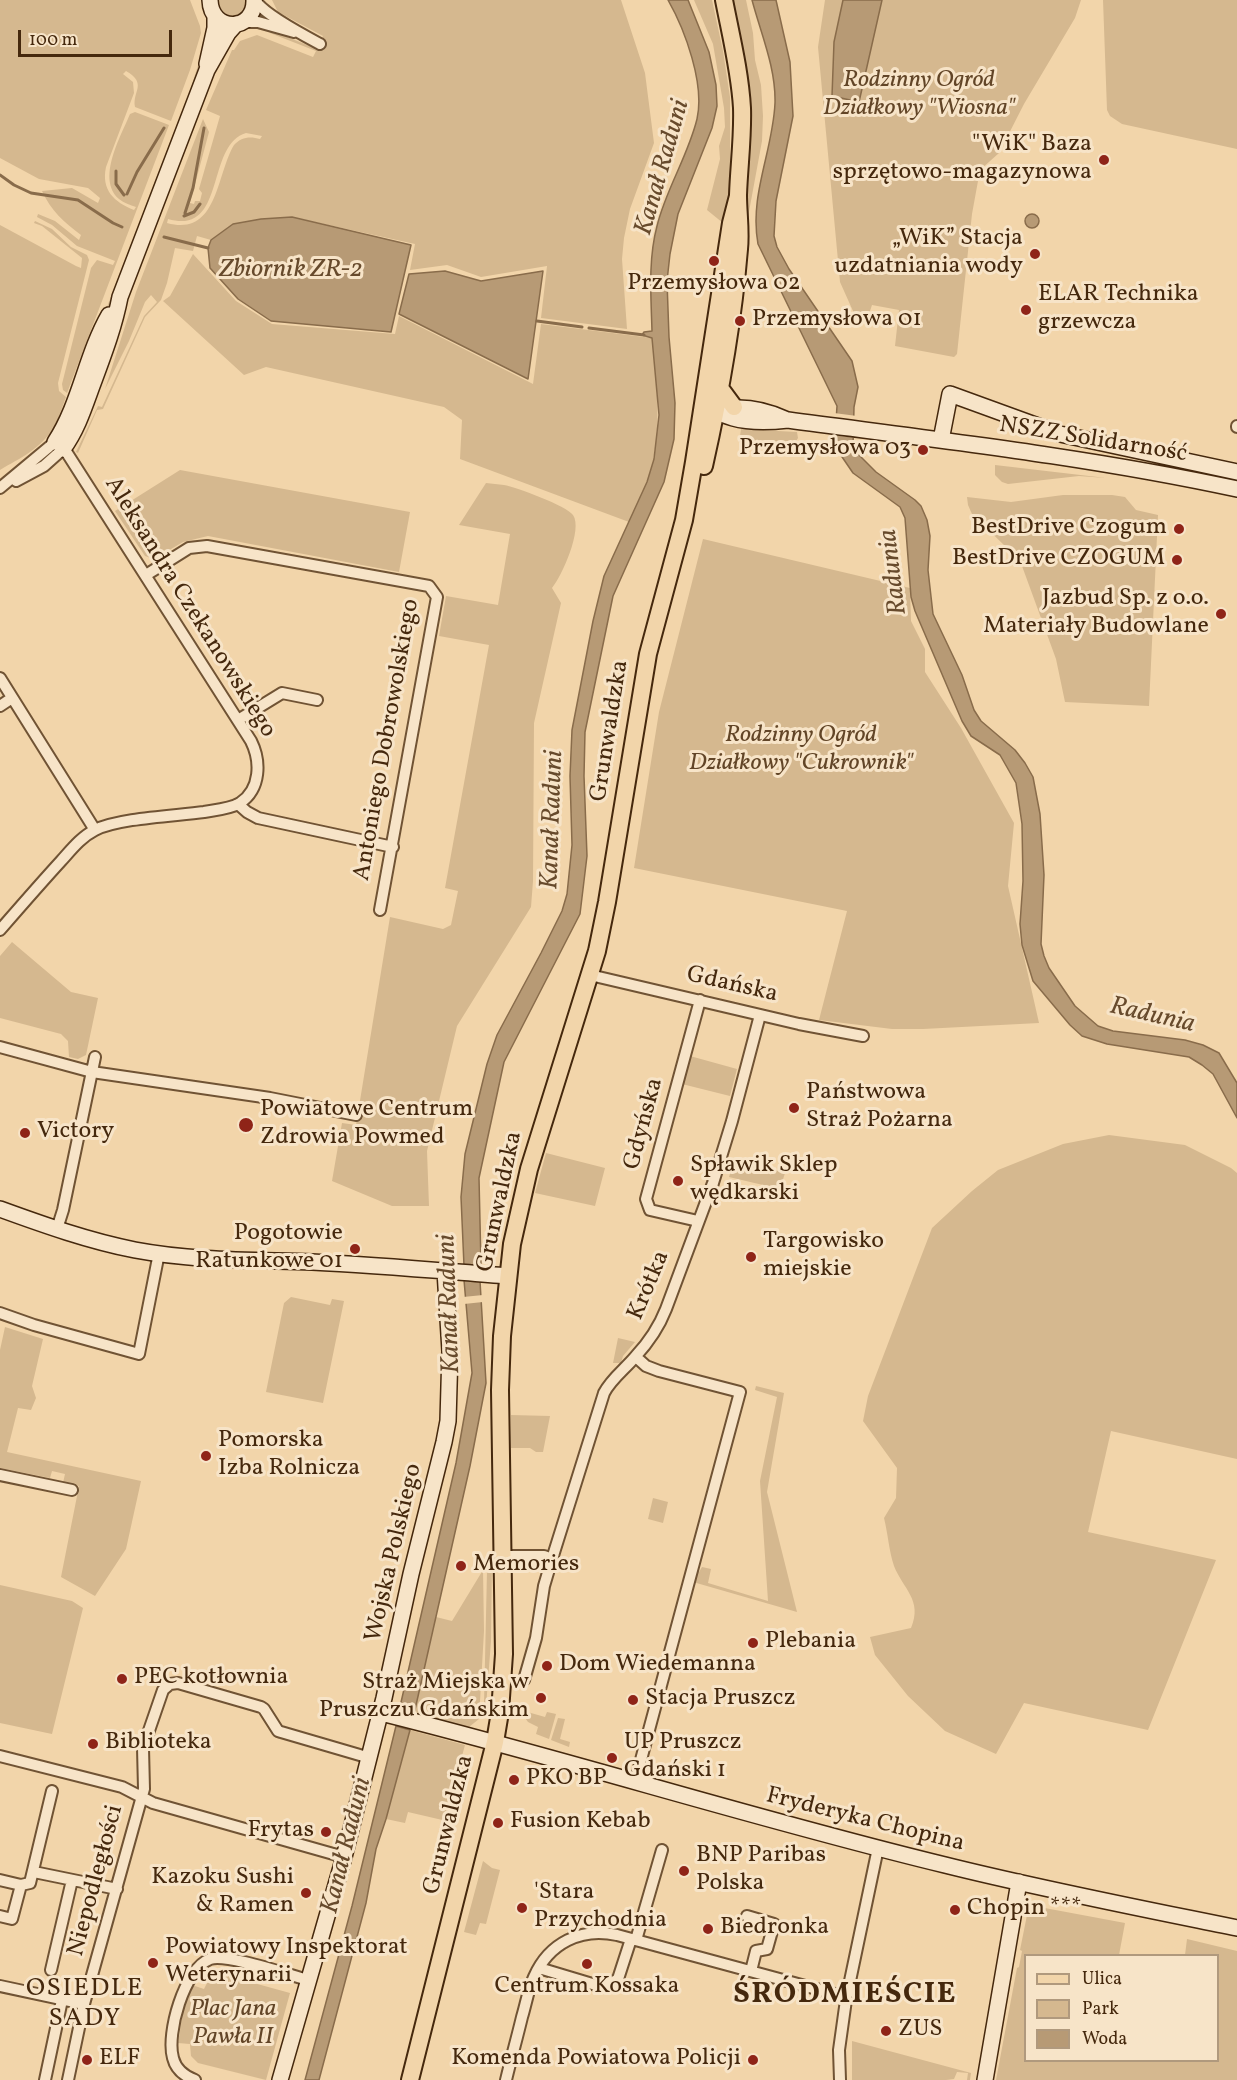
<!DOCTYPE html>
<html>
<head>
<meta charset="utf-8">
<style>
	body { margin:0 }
	#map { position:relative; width:1237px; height:2080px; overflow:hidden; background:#f2d5aa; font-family:Vollkorn,serif }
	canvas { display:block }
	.legend { position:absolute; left:1024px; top:1954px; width:195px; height:108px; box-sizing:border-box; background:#f7e4c8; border:2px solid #b0997d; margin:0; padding:8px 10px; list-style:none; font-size:18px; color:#45280d }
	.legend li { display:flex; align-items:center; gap:12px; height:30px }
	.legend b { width:30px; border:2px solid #b0997d }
	.scale { position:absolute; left:18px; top:30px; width:154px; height:27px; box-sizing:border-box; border:3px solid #45280d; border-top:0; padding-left:8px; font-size:18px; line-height:21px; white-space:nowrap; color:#45280d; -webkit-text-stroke:4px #f7e4c8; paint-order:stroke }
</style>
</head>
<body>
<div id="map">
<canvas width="1237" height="2080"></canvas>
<ul class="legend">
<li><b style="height:8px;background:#f2d5aa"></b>Ulica</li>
<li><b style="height:16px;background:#d5b88f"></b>Park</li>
<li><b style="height:16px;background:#b79a75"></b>Woda</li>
</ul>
<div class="scale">100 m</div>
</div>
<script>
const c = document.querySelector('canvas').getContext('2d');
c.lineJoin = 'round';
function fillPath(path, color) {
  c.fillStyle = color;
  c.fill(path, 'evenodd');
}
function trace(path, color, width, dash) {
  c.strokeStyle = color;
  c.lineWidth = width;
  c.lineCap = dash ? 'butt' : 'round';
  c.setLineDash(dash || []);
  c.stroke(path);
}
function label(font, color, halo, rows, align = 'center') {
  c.font = font + ' Vollkorn,serif';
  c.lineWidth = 6;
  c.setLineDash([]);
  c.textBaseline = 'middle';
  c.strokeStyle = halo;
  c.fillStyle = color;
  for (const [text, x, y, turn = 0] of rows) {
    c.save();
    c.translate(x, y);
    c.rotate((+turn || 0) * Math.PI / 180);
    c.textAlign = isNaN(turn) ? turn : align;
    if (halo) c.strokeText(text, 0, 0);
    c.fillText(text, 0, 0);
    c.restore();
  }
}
fillPath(new Path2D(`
	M0,0H190L200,26L201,33L190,70L171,121L135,107C132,91 148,84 126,71L123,74L133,82L134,93L106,167C101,190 114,202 134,210L136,207C130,205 124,203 119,199C96,179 121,136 130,114L135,112L169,125L67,393L63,390L62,384L91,268L97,260L113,265L115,261L77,246L52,225L37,217L38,214L55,221L79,240L81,235C64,222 51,211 42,191L72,188L98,203L100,198L88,188L39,179L0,158Z
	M218,0H246L243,12L232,17L221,11Z
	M272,0H621L645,73L654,143L630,209L624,238L622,259L627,329L541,318L547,266L481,277L447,265L410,270L415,244L292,217L261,219L233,224L211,240L197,236L193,251L175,248L167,283L161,300L145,317L103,409L97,410L78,453L76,452L98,406L102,407L144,316L157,302L151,295L145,302L129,341L105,389L136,292L203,119L209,132L190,203L194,204L195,201H200L202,193L199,189L220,116L206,110L232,50H234L240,41L257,35L313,57L316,51L270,33L268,29L317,49L323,36L278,12ZM246,133L262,136L260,139C250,136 241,137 234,145C216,175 218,237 167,223L168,219C227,236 205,145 246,133Z
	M694,0H712L723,51L730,97V209L723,223L707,210L720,159L719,146L725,127L724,108L713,44Z
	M729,0H746L753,33L755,60L761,85L763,116L762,141L746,228Z
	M825,0H1081L1075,18L1024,104L999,153L980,170L972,214L957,354L954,357L895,346L899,310L872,305L867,320H857L840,282L818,47Z
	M1103,0H1237V149L1122,124L1110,116L1107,110Z
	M205,42L200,71L115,294L97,333L191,88Z
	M35,221L52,229L71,247L87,255L89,260L58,383L59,391L66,397C62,407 59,418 54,427C41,449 20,458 0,470V225L76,266L81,268L82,258L42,226L34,223Z
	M193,254L236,301L272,324L395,334L399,316L533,384L541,324L652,338C657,386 663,433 648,480C643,495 635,509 629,522L460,459L462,420L444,407L266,367L244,375L163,301L170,296Z
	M741,429L797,432L798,438L795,443L789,445L739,443Z
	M995,465L1106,478L1079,476L1008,484L1002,482L995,475Z
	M180,470L410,512L399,572L208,536L183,542L154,559L145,556L115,511Z
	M486,483C492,484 498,484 504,485C516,487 567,506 573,515C583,529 562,576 552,588L561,603L534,723L533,881L531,907L457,1026L427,1151L429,1206H392L332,1181L342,1123L356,1125L390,917L443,929L451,925L458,891L445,888L489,645L439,636L446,596L498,605L510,534L459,525Z
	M1063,495H1112L1125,497L1136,510L1158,515L1149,706L1065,702L1056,659L1022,566L1006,547L972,514L968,505L967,497L1011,502Z
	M703,539L910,588L911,621L925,649V672L961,728L1014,823L1008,886L1039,1023L923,1029H892L819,1020L847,911L634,868L659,712Z
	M12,942L71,992L98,998L86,1055L78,1059L69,1057L68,1041L61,1034L0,1018V956Z
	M690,1056L737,1069L730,1096L682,1084Z
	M1109,1135L1185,1145L1231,1168L1237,1173V1459L1111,1431L1088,1532L1216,1560L1148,1730L1024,1703L996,1754L945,1731L908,1696L875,1655L870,1637L911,1628C923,1600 903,1589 894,1566C889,1551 888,1534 884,1518L896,1498L897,1468L863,1421L868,1396L932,1228L972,1191L998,1170L1063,1144Z
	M546,1153L605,1168L595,1206L535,1193Z
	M735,1157L785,1173L780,1189L729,1177Z
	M291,1297L330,1305L332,1299L344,1301L323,1403L266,1392L284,1303Z
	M5,1327L43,1339L32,1386L36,1398L31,1410L18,1408L7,1452L141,1481L126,1549L95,1596L61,1577L79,1486L63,1483L65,1474L52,1471L50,1478L0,1468V1350Z
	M618,1338L635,1342L623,1356L621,1363H613Z
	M756,1386L784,1393L767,1492L797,1612L693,1582L696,1572H699L702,1567L711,1569L708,1583L768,1601L760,1481L777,1397L755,1390Z
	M511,1415L550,1416L543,1452H536L530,1448H511Z
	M653,1498L668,1502L663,1523L648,1519Z
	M492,1562L491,1641L486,1707L484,1705L487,1571Z
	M483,1570L484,1631L479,1719L469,1727L414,1714L436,1617L452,1621Z
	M0,1585L72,1601L83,1608L52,1734L0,1723Z
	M524,1711L545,1717L547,1712L556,1714L549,1739L536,1734L538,1727L528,1722L523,1715Z
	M558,1718L565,1719L560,1739L570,1742L569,1747L551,1740Z
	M410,1730L465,1745L462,1756L468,1757L451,1822L408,1812L405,1823L386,1819Z
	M483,1861L492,1868L500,1870L486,1924L480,1923L476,1935L464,1932Z
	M1034,1906L1125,1923L1119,1955L1026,1956V2060H1218V1956L1185,1955L1187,1939L1237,1951V2080H996L1017,1968L1019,1967L1022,1951L1020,1950L1028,1910Z
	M221,1974L290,1993L266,2080L198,2063L191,2056L190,2044L178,2043L183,2011L192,1985L204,1989L208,1981Z
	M852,2041L971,2073L970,2080H967L968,2073L957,2072L954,2079L946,2080H852Z`), '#d5b88f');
const water = new Path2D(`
	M668,0H688L709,52L716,85L717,106L712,128L678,214L670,254L667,281L669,337L675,403L674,439L664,482L613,596L585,732L584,776L587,856L580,914L504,1062L479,1178L481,1266H464L461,1197L465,1154L487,1064L497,1035L541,953L562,911L567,894L572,845L570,776L572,730L593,621L604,576L647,482L654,459L659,415L652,338L642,335L644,332L652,331C651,296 648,260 657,226C666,189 688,156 697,119C705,84 685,30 668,0Z
	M752,0H776L790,62L793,116L776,201L774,236L777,247L789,269L852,361L858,387L854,407L853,446L859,455L876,472L915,500L921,506L927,520L930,536L928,570L933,614L962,675L974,710L981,721L1015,750L1025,763L1033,777L1040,814L1044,875L1041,944L1044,956L1049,968L1075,1006L1098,1026L1113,1031L1185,1040L1203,1045L1219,1053L1237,1083V1118L1213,1074L1202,1065L1189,1057L1107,1044L1082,1036L1070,1025L1033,981L1022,945L1020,924L1023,881L1022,824L1016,783L1000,755L971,736L962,721L915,611L911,597L905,518L900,507L853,473L838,451L835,437L837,406L758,244C749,195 773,151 775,103C776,68 761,34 752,0Z
	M843,0H882L859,102L832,96L834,42Z
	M1025 221a7 7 0 1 1 14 0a7 7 0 1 1-14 0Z
	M292,217L411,245L391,332L271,321L238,299L210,268L208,248L211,240L233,224L261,219Z
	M445,271L481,281L543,271L528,379L399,314L409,274Z
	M464,1280L480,1281L486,1383L470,1466L414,1714L399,1711L456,1463L472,1373Z
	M396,1726L410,1730L386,1819L376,1849L366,1903L319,2080H305L352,1906Z`);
fillPath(water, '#b79a75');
trace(water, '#896c4b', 1.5);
fillPath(new Path2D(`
	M834,413L857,416L855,438L832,435Z
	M483,1295V1302L464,1304L463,1297Z`), '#f2d5aa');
trace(new Path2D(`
	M116,171V184L124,195
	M0,175L14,185L31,193L78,200L113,223L122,227
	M127,194L137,172L164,128
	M185,213L193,188L204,128
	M184,216L194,212L200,204
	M164,237L208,248
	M537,321L582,327
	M589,328L644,335`), '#896c4b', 3);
const street = new Path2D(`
	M255,0C263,14 305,36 320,44
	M243,22H258L294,32
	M1237,426V427
	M16,481L44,466L63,449
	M0,488L55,442L67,453L251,741C261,761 261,789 240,803C230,809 215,810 204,812C175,816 119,818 95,830C81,837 71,850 61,861C40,884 20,907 0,930
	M146,575L189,548L207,546L429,586L437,597L380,910
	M0,678L95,830
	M0,706L12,698
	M238,720L282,693L317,700
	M238,804L247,812L258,818L393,847
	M590,975L799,1024L863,1036
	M0,1047L92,1072L270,1098L356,1115
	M698,1221L650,1210L646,1199L700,1000
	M57,1229L63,1210L95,1057
	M0,1313L34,1325L139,1354L159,1253
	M0,1475L72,1490
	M503,1556H544L552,1559L604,1393C611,1379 625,1369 635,1357C648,1343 659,1327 666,1309L713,1183L732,1121L760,1015
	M524,1680L536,1638L544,1586L552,1559
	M0,1756L122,1787L153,1803L344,1857
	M635,1782L740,1392L659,1371L646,1366L636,1357
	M34,1872L117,1889
	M0,1880L21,1885L30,1883L52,1791
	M0,1916L12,1919L21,1885
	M747,1916L774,1924L767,1949L756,1951L751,1971
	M636,1940L662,1850
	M539,1968L599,1986L608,1985L618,1979L631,1939
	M51,1970L72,1880
	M0,1986L84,2004
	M45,2080L62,2000
	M68,2080L84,2004L144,1789L143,1748L163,1690L170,1684L178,1683L261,1707L264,1709L278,1731L281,1732L370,1758
	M195,2080C184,2076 176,2070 173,2058C166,2034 184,1969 210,1959C226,1953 289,1975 308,1980
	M506,2080C511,2059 517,2038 522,2017C526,2004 528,1990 534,1977C549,1943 581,1927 617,1935L846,1997
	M840,2080L839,2050L846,2000L878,1848`);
const secondary = new Path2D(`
	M210,0C211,33 255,32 254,0
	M207,64L215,28V16
	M704,409C715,411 723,415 733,418C751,423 770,422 788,420C938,440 1089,457 1237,489
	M721,410C743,405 765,410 785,419
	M941,440L950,394L1060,434L1237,472
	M55,442C80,404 86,355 109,315
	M63,449C77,430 84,408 92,386C103,356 114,328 120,297L207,70L228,33L236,24
	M0,1209C44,1225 89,1241 135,1250C194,1261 253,1260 312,1262C377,1265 443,1271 508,1276
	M381,1713C570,1760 755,1819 945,1865C1041,1889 1139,1908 1237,1928
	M280,2080L344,1857L384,1698L411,1574L444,1442L448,1421L450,1351L445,1271
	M985,2080L1019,1882`);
const primary = new Path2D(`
	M720,388L734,407
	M704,466C720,395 733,322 739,249C741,231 738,213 738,195C739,166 743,137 742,108C740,72 731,36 724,0
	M410,2080L495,1742L500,1712L504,1654L500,1390L502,1336L512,1244L529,1169L597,951L607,902L648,654L684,520L694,462L731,223L738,196`);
trace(street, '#705334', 14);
trace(secondary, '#45280d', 18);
trace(primary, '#45280d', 20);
trace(street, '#f7e4c8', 10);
trace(secondary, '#f7e4c8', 15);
trace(primary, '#f2d5aa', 16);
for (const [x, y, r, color] of [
	[1104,160,6,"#8f2418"],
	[1035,254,6,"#8f2418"],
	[714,261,6,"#8f2418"],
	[1026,310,6,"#8f2418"],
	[740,321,6,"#8f2418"],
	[923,450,6,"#8f2418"],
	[1179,529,6,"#8f2418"],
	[1177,560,6,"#8f2418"],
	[1221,614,6,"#8f2418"],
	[794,1108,6,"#8f2418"],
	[246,1125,8,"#8f2418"],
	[25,1133,6,"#8f2418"],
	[678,1181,6,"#8f2418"],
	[355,1249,6,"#8f2418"],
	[751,1257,6,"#8f2418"],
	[206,1456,6,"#8f2418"],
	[461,1566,6,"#8f2418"],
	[753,1643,6,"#8f2418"],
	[547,1666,6,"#8f2418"],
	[122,1679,6,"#8f2418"],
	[541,1698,6,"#8f2418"],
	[633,1700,6,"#8f2418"],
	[93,1744,6,"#8f2418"],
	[612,1758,6,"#8f2418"],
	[514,1780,6,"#8f2418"],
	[498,1823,6,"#8f2418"],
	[326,1832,6,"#8f2418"],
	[684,1871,6,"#8f2418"],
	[306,1893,6,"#8f2418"],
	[522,1908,6,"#8f2418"],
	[955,1910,6,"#8f2418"],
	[708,1929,6,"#8f2418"],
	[153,1963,6,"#8f2418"],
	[587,1964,6,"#8f2418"],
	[886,2031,6,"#8f2418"],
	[87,2060,6,"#8f2418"],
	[753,2060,6,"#8f2418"]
]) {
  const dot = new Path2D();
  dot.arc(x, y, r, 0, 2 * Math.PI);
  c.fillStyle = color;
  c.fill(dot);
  trace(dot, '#f7e4c8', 2);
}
label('italic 24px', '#624527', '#f7e4c8', [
	["Rodzinny Ogród",919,82],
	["Działkowy \"Wiosna\"",919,110],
	["Rodzinny Ogród",801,737],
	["Działkowy \"Cukrownik\"",801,765],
	["Plac Jana",233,2011],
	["Pawła II",233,2039]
]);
label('24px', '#45280d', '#f7e4c8', [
	["\"WiK\" Baza",1092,146,"right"],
	["sprzętowo-magazynowa",1092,174,"right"],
	["„WiK” Stacja",1023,240,"right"],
	["uzdatniania wody",1023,268,"right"],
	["Przemysłowa 02",714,285,"center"],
	["ELAR Technika",1038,296],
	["grzewcza",1038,324],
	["Przemysłowa 01",752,321],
	["Przemysłowa 03",911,450,"right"],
	["BestDrive Czogum",1167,529,"right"],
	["BestDrive CZOGUM",1165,560,"right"],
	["Jazbud Sp. z o.o.",1209,600,"right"],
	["Materiały Budowlane",1209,628,"right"],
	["Państwowa",806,1094],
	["Straż Pożarna",806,1122],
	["Powiatowe Centrum",260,1111],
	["Zdrowia Powmed",260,1139],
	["Victory",37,1133],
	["Spławik Sklep",690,1167],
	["wędkarski",690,1195],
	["Pogotowie",343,1235,"right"],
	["Ratunkowe 01",343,1263,"right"],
	["Targowisko",763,1243],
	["miejskie",763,1271],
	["Pomorska",218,1442],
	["Izba Rolnicza",218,1470],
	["Memories",473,1566],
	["Plebania",765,1643],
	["Dom Wiedemanna",559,1666],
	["PEC kotłownia",134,1679],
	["Straż Miejska w",529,1684,"right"],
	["Pruszczu Gdańskim",529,1712,"right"],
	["Stacja Pruszcz",645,1700],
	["Biblioteka",105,1744],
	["UP Pruszcz",624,1744],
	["Gdański 1",624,1772],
	["PKO BP",526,1780],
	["Fusion Kebab",510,1823],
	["Frytas",314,1832,"right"],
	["BNP Paribas",696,1857],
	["Polska",696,1885],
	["Kazoku Sushi",294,1879,"right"],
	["& Ramen",294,1907,"right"],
	["'Stara",534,1894],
	["Przychodnia",534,1922],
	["Chopin ***",967,1910],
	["Biedronka",720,1929],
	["Powiatowy Inspektorat",165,1949],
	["Weterynarii",165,1977],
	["Centrum Kossaka",587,1988,"center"],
	["ZUS",898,2031],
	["ELF",99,2060],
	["Komenda Powiatowa Policji",741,2060,"right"]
], 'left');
label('24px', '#45280d', '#f7e4c8', [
	["NSZZ Solidarność",1093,441,9],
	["Aleksandra Czekanowskiego",189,608,58],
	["Grunwaldzka",611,731,-81],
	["Antoniego Dobrowolskiego",388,740,-80],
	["Gdańska",732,986,13],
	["Gdyńska",645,1124,-75],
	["Grunwaldzka",501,1202,-78],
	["Krótka",650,1286,-67],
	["Wojska Polskiego",395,1553,-77],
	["Fryderyka Chopina",865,1821,14],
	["Grunwaldzka",450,1825,-76],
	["Niepodległości",97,1881,-75]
]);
label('italic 26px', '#674a2c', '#f7e4c8', [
	["Kanał Raduni",664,168,-74],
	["Zbiornik ZR-2",291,271],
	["Radunia",895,572,-97],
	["Kanał Raduni",554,820,-88],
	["Radunia",1152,1017,13],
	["Kanał Raduni",451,1304,-92],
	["Kanał Raduni",348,1846,-76]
]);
c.letterSpacing = '1.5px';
label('26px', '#45280d', '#f7e4c8', [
	["OSIEDLE",85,1990],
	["SADY",85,2020]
]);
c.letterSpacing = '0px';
c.letterSpacing = '1.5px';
label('bold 30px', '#45280d', '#f7e4c8', [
	["ŚRÓDMIEŚCIE",845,1996]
]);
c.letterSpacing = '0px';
</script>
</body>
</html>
